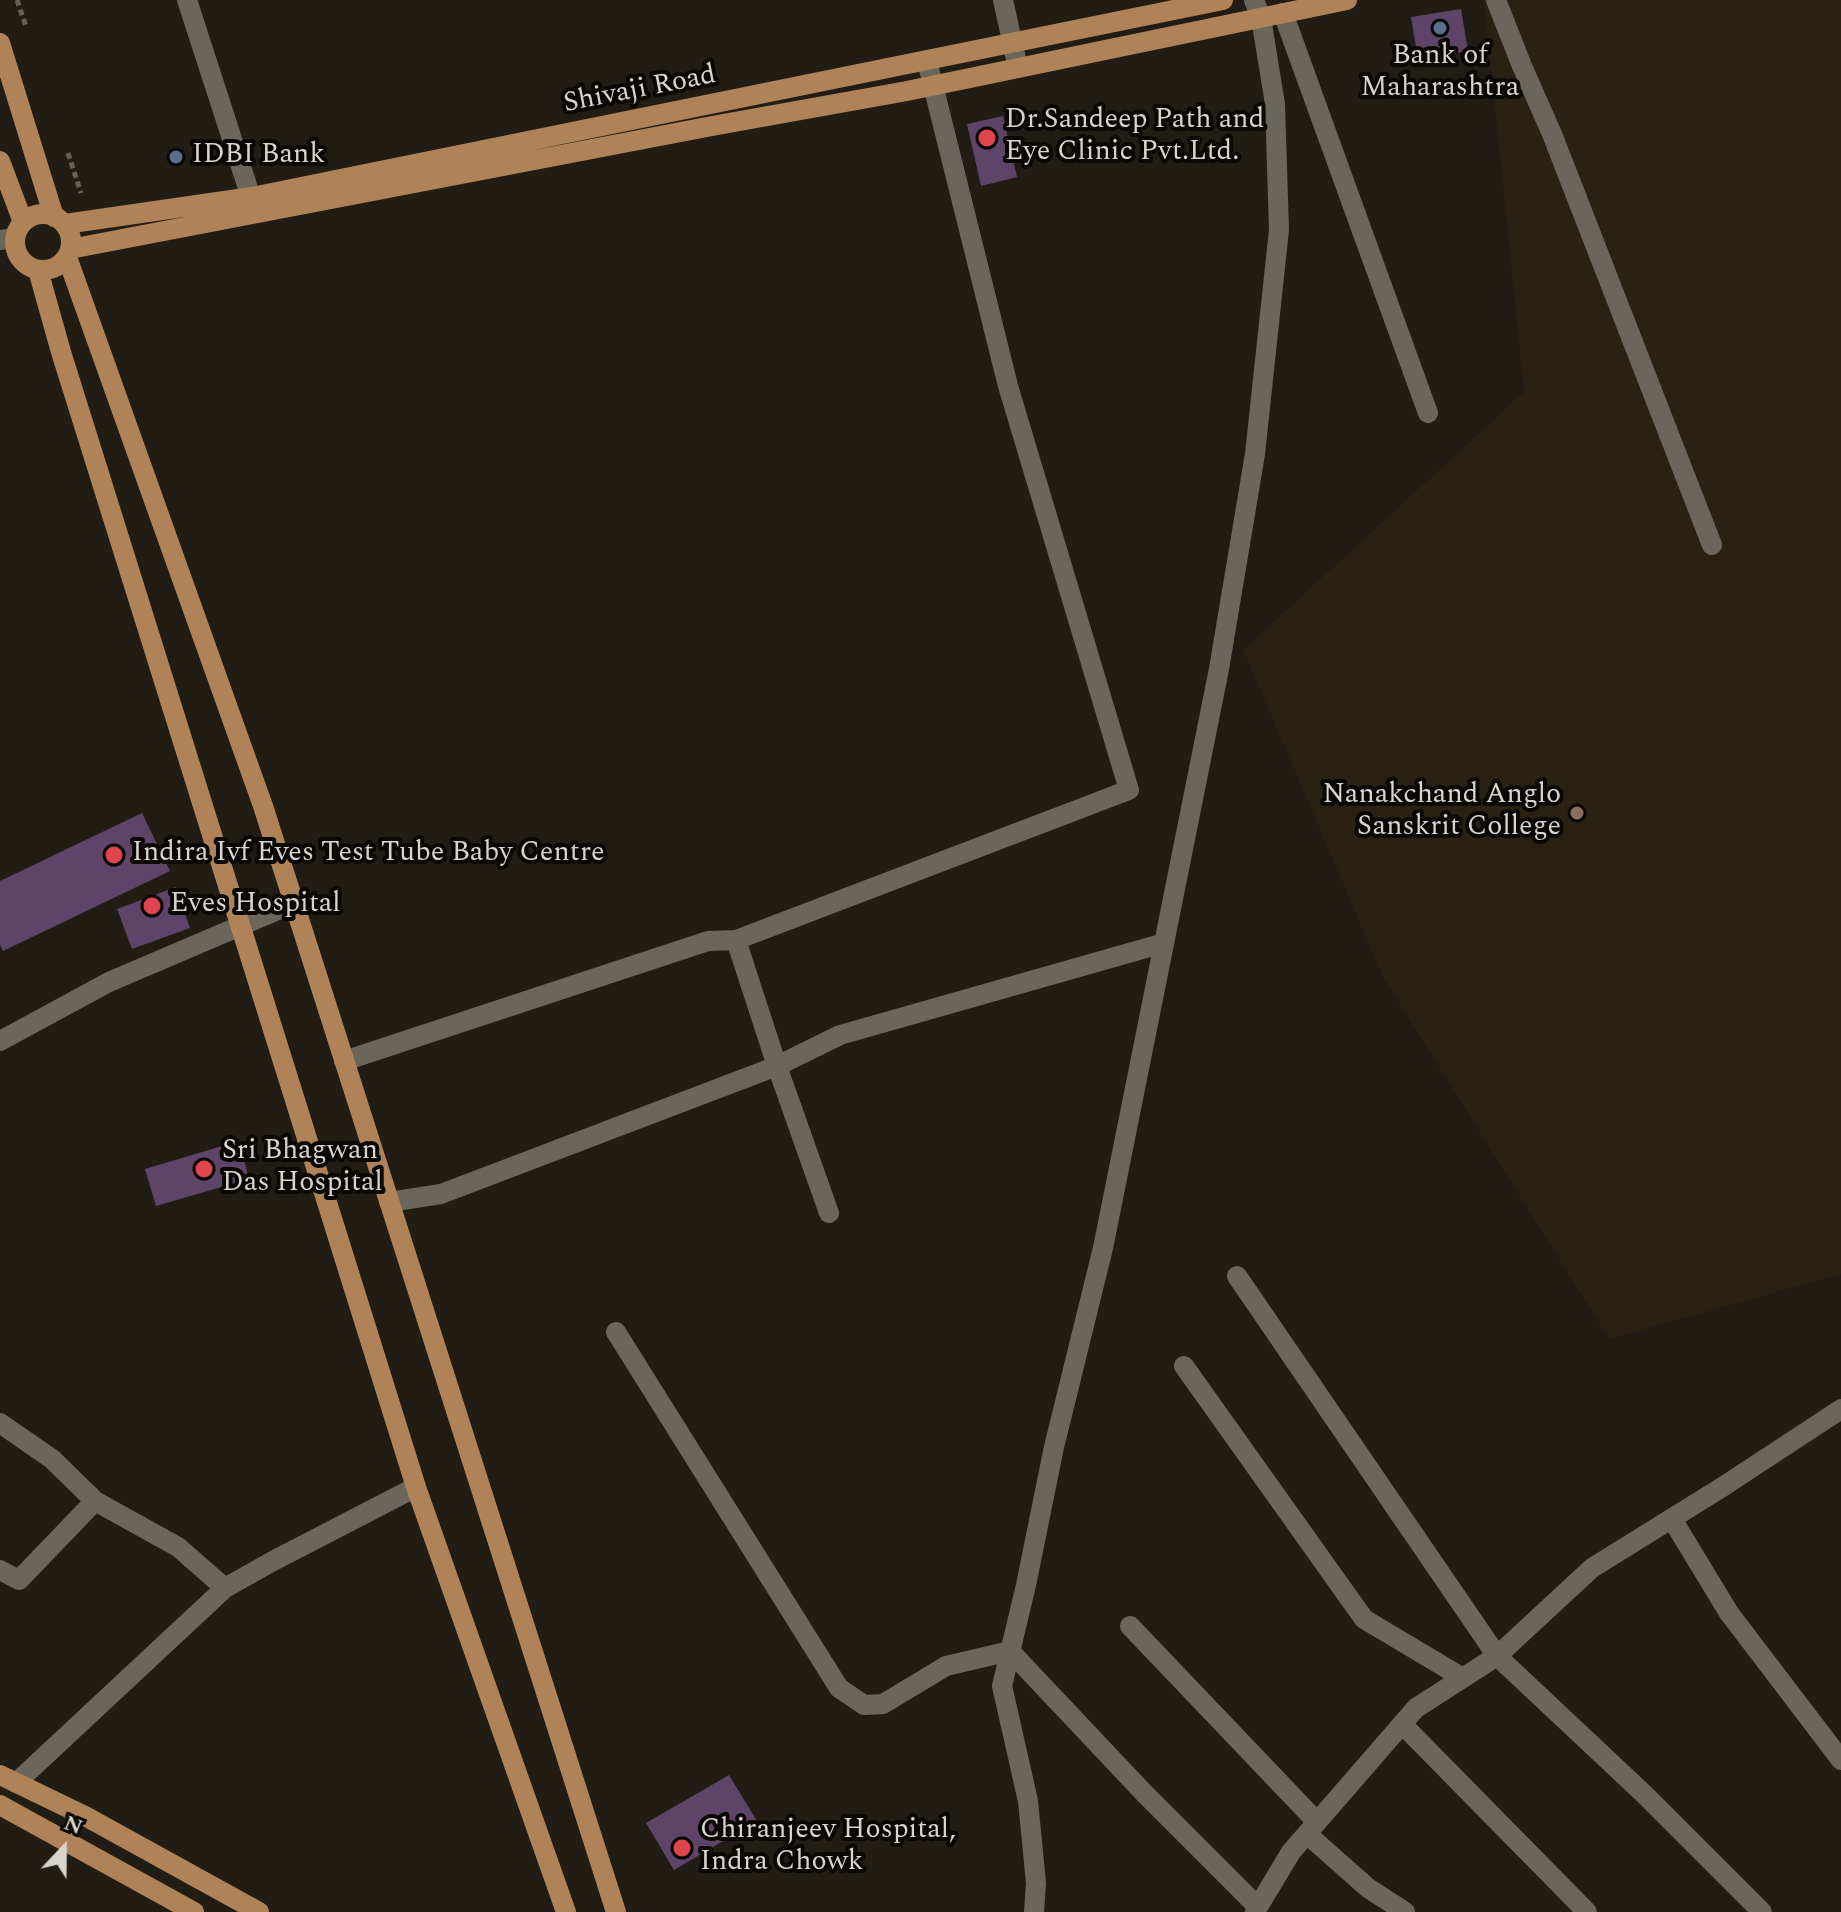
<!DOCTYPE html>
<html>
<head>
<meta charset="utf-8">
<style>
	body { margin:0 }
	#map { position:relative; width:1841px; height:1912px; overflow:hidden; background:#211d14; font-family:Spectral,serif }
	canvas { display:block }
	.north { position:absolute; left:24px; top:1808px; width:80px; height:80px; -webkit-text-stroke:6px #090805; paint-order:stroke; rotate:22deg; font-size:22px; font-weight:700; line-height:32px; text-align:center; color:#d8d5cf }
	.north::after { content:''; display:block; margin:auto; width:28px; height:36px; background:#d8d5cf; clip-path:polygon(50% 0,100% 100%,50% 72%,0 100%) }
</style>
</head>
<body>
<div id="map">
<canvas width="1841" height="1912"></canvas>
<div class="north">N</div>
</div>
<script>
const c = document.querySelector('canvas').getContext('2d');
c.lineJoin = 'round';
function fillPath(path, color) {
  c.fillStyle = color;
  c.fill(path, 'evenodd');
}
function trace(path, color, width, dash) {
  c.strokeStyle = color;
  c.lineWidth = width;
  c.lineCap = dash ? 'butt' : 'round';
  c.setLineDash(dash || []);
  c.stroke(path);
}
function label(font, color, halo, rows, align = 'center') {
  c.font = font + ' Spectral,serif';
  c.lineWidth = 8;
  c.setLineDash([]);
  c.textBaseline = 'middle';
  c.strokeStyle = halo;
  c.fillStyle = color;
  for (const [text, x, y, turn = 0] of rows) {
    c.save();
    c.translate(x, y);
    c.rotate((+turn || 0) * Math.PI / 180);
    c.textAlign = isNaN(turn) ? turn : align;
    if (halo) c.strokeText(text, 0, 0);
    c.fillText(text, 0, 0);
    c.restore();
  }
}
fillPath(new Path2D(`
	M1484,0H1841V1274L1609,1339L1383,977L1243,650L1524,392Z`), '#292213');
fillPath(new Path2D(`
	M1461,9L1468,51L1418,59L1411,17Z
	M1003,116L1017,177L981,186L967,124Z
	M142,813L170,871L3,951L0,945V881Z
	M176,887L190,928L132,949L117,909Z
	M239,1141L249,1179L156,1206L145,1169Z
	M729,1775L757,1821L674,1870L646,1823Z`), '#5e4468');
trace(new Path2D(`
	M17,0L26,26
	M68,153L81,193`), '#646058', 5, [6, 4]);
trace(new Path2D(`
	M187,0L256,213
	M1003,0L1018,68
	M1496,0L1522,66L1552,134L1712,545
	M1283,13L1428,413
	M0,240L14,238
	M736,940L777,1066L829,1213
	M0,1041L109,982L294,903
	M344,1061L708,941L736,940L1129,790L1008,386L927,61
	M389,1202L441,1194L777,1066L840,1035L1164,943
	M1237,1276L1497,1656L1644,1794L1762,1912
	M616,1332L839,1688L864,1705L883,1704L946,1666L1010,1651L1144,1793L1258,1907
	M1184,1366L1364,1619L1463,1678
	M0,1423L52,1459L95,1501L178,1547L225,1588
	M1672,1519L1729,1613L1841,1760
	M0,1570L19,1580L95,1501
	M1130,1626L1317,1822
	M1402,1724L1587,1912
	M16,1783L225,1588L273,1561L416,1487
	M1307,1834L1368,1888L1405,1912
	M1034,1912L1036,1883L1028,1801L1002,1686L1026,1585L1054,1447L1103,1248L1219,669L1255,454L1279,230L1275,104L1261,18L1254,0
	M1255,1912L1291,1852L1416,1708L1497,1656L1592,1568L1724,1486L1841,1409`), '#6b665b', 20);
trace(new Path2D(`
	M0,43L54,217
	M0,161L23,222
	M15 242a28 28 0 1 1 56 0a28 28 0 1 1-56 0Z
	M65,224L252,197L1223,0
	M70,249L712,126L907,91L1347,0
	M67,257L263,806L616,1912
	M38,270L61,352L416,1487L566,1912
	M0,1775L85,1816L259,1912
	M0,1805L194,1912`), '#af8257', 20);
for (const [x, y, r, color] of [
	[1440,28,8,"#5c6f8a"],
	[987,138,10,"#e0444e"],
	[176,157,8,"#5c6f8a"],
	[1577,813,8,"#8d6e63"],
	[114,855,10,"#e0444e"],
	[152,906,10,"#e0444e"],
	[204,1169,10,"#e0444e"],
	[682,1848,10,"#e0444e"]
]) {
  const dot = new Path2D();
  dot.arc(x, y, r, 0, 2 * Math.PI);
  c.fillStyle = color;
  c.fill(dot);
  trace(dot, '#090805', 3);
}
label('28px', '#d8d5cf', '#090805', [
	["Bank of",1440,58,"center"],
	["Maharashtra",1440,90,"center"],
	["Dr.Sandeep Path and",1005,122],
	["Eye Clinic Pvt.Ltd.",1005,154],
	["IDBI Bank",192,157],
	["Nanakchand Anglo",1561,797,"right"],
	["Sanskrit College",1561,829,"right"],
	["Indira Ivf Eves Test Tube Baby Centre",132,855],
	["Eves Hospital",170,906],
	["Sri Bhagwan",222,1153],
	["Das Hospital",222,1185],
	["Chiranjeev Hospital,",700,1832],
	["Indra Chowk",700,1864]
], 'left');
label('28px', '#d8d5cf', '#090805', [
	["Shivaji Road",640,91,-11]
]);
</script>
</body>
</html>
